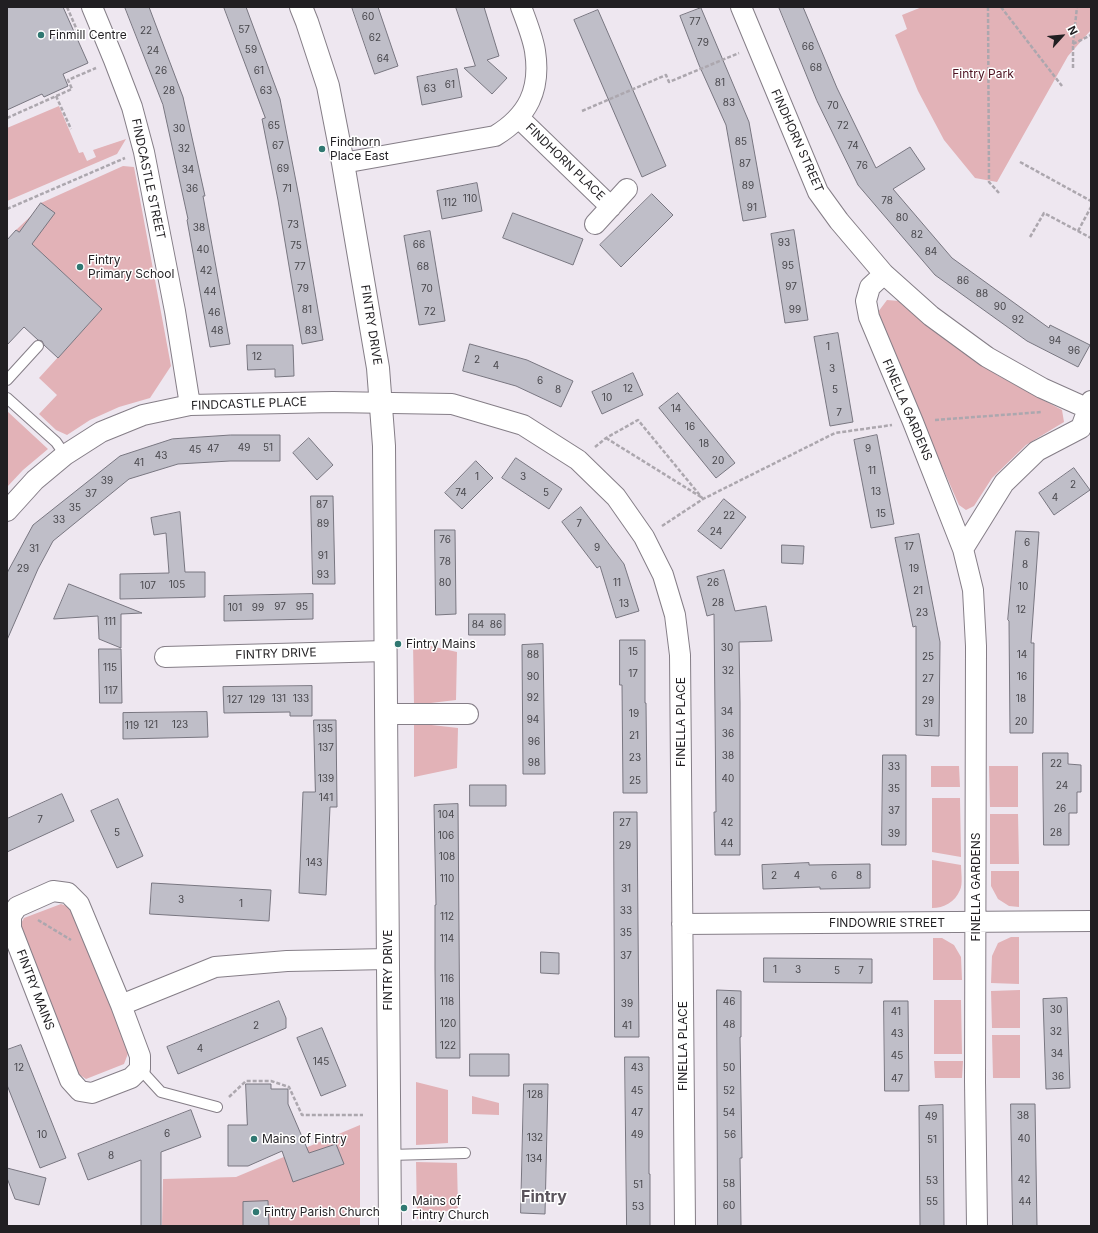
<!DOCTYPE html>
<html>
<head>
<meta charset="utf-8">
<style>
	body { margin:0 }
	#map { position:relative; width:1098px; height:1233px; overflow:hidden; background:#eee7f0; font-family:Inter,sans-serif }
	canvas { display:block }
	.frame { position:absolute; inset:0; border:8px solid #211f22; pointer-events:none }
	.north { position:absolute; left:1042px; top:16px; width:40px; height:40px; -webkit-text-stroke:3px #fff; paint-order:stroke; rotate:63deg; font-size:11px; font-weight:700; line-height:16px; text-align:center; color:#211f22 }
	.north::after { content:''; display:block; margin:auto; width:14px; height:18px; background:#211f22; clip-path:polygon(50% 0,100% 100%,50% 72%,0 100%) }
</style>
</head>
<body>
<div id="map">
<canvas width="1098" height="1233"></canvas>
<div class="frame"></div>
<div class="north">N</div>
</div>
<script>
const c = document.querySelector('canvas').getContext('2d');
c.lineJoin = 'round';
function fillPath(path, color) {
  c.fillStyle = color;
  c.fill(path, 'evenodd');
}
function trace(path, color, width, dash) {
  c.strokeStyle = color;
  c.lineWidth = width;
  c.lineCap = dash ? 'butt' : 'round';
  c.setLineDash(dash || []);
  c.stroke(path);
}
function label(font, color, halo, rows, align = 'center') {
  c.font = font + ' Inter,sans-serif';
  c.lineWidth = 3;
  c.setLineDash([]);
  c.textBaseline = 'middle';
  c.strokeStyle = halo;
  c.fillStyle = color;
  for (const [text, x, y, turn = 0] of rows) {
    c.save();
    c.translate(x, y);
    c.rotate((+turn || 0) * Math.PI / 180);
    c.textAlign = isNaN(turn) ? turn : align;
    if (halo) c.strokeText(text, 0, 0);
    c.fillText(text, 0, 0);
    c.restore();
  }
}
fillPath(new Path2D(`
	M922,7H1091V30L1068,56L997,182L975,178L944,140L918,91L895,35L907,29L902,15Z
	M59,106L79,153L83,152L87,161L96,157L93,150L126,139L117,154L7,201V128Z
	M123,166L134,167L171,366L150,398L119,407L90,420L67,435L56,430L39,414L57,395L39,378L102,309L16,230L32,215L41,203Z
	M887,300L899,301L936,331L997,375L1062,410L1064,422L1026,445L992,478L974,506L966,510L959,505L922,421L878,312Z
	M7,411L48,449L23,470L7,487Z
	M413,642L457,652L456,700L414,705Z
	M414,723L458,728L457,768L414,777Z
	M931,766H959L960,787H931Z
	M989,766H1018V807H990Z
	M932,798H960L961,857L932,852Z
	M990,814H1018L1019,864H990Z
	M932,860L961,865C961,871 963,885 960,890C955,902 944,908 932,908Z
	M991,871H1019V907L1009,906L998,899L991,886Z
	M61,904L72,908L129,1051L124,1064L86,1079L77,1073L19,927L24,918Z
	M1011,937H1019V984L991,983L992,956L998,943Z
	M933,938H942L954,945L961,957L962,980H933Z
	M1020,990V1028H992L991,991Z
	M934,1000H961L962,1054H934Z
	M992,1035H1020V1078H993Z
	M934,1061H963L962,1078H935Z
	M416,1082L448,1090V1143L416,1145Z
	M472,1096L499,1103V1115L472,1114Z
	M360,1125V1226H162L163,1179L236,1177Z
	M416,1162L457,1163L458,1208L417,1219Z`), '#e2b2b7');
const building = new Path2D(`
	M7,7H63L88,63L63,74L68,86L44,97L42,94L7,110Z
	M125,7H149L183,97L205,196H203L230,344L210,347L187,220L188,219L163,105Z
	M224,7H246L280,99L299,197L323,340L302,344L278,200L262,119L265,118Z
	M352,7H378L398,66L375,74Z
	M456,7H484L499,56L487,60L507,78L492,94L464,68L475,66Z
	M779,7H803L837,88L876,168L910,147L925,169L893,189L952,258L1049,328L1050,325L1090,345L1078,367L1027,341L935,275L858,185L817,101Z
	M701,8L749,122L766,217L743,221L726,125L699,65L680,16Z
	M598,10L666,166L642,177L574,20Z
	M457,69L462,97L422,105L417,77Z
	M477,183L482,211L442,219L437,191Z
	M652,194L673,215L621,267L600,245Z
	M41,203L55,213L32,244L102,309L58,358L44,345L42,341L38,340L24,327L7,345V240L16,230L19,232Z
	M513,213L583,239L573,265L503,238Z
	M794,230L808,320L785,323L771,234Z
	M430,231L445,321L419,325L404,236Z
	M838,333L853,422L830,426L814,337Z
	M470,344L527,360L573,381L561,407L516,386L463,371Z
	M247,345H293L294,376L275,377V369L248,370Z
	M633,373L643,395L602,414L592,392Z
	M678,393L735,463L716,478L659,408Z
	M231,435H280V461H230L178,464L129,479L53,541L38,569L7,640V573L33,525L120,456L172,439Z
	M877,435L894,524L871,528L854,440Z
	M309,438L333,465L317,480L293,453Z
	M516,458L562,489L549,509L502,478Z
	M476,461L493,478L462,509L445,493Z
	M1074,468L1090,490L1054,515L1039,493Z
	M311,496H333L335,584H313Z
	M724,499L746,517L721,549L698,531Z
	M581,507L624,564L639,611L616,618L600,566L597,568L562,522Z
	M180,512L185,572H205V597L120,599V574L169,573L166,533L154,535L151,518Z
	M435,530H455L456,614L436,615Z
	M1016,531L1039,532L1031,643H1034L1033,733H1010L1009,621L1008,620Z
	M919,534L940,642L939,736L916,735V626L913,627L895,538Z
	M782,545L804,546L803,564L782,563Z
	M724,570L735,611L766,606L772,641L739,642L740,703V855H715L714,812H716L714,614L707,616L697,577Z
	M69,584L142,613L121,614V648L99,639L98,616L54,619Z
	M313,594V619L224,621V596Z
	M469,614H505V635H469Z
	M620,640H645V703H646L647,793H623L622,685H620Z
	M543,644L545,774H523L522,645Z
	M99,649H121L122,703H100Z
	M312,686V716H290V712L224,713L223,687Z
	M207,712L208,737L123,739V713Z
	M314,720H336L337,807H330L326,895L299,893L303,792H315Z
	M1043,753H1068V764L1081,765V792H1077V813H1069V845H1044Z
	M883,755H906V845H882Z
	M470,785H506V806H470Z
	M62,794L74,821L7,852V819Z
	M118,799L143,856L117,868L91,811Z
	M458,804L460,1058H436L435,968V905H436L434,805Z
	M614,812H637L639,1037H615Z
	M809,863V865L870,864V888L820,889V887L763,889L762,865Z
	M152,883L271,890L269,921L150,914Z
	M541,952L559,953V974L541,973Z
	M764,958L872,959V983L764,982Z
	M717,990L741,991V1037H740L742,1158H740L741,1226H718Z
	M1067,998L1070,1088L1046,1089L1043,999Z
	M279,1001L286,1018V1028L178,1074L167,1047Z
	M884,1001H908L909,1091H885Z
	M322,1028L346,1086L321,1096L297,1038Z
	M21,1045L66,1158L40,1168L7,1085V1050Z
	M470,1054H509V1076H470Z
	M625,1057H649V1174H650V1226H627Z
	M246,1084H271V1089H288V1104L309,1153L336,1144L344,1164L293,1182L282,1151L248,1166H228V1125H247Z
	M524,1084H548L545,1214L521,1213Z
	M1011,1104H1035L1037,1226H1013Z
	M943,1105L944,1226H920L919,1106Z
	M191,1110L201,1137L161,1152V1226H141V1160L88,1180L78,1154Z
	M7,1168L46,1178L39,1205L15,1199L7,1178Z
	M268,1201L269,1226H243V1202Z`);
fillPath(building, '#bfbec8');
trace(building, '#787680', 1);
const service = new Path2D(`
	M7,380L38,346
	M7,398L56,442L65,455
	M140,1069L161,1092L217,1107
	M389,1155L465,1153`);
const minor = new Path2D(`
	M92,7L114,60L132,107L144,152L175,311L190,405
	M741,7L818,192L839,221L884,274L931,316L987,357L1042,388L1091,410
	M519,118L611,207
	M343,163L495,136C528,116 541,90 535,51C533,38 526,20 521,7
	M595,224L627,189
	M884,274L870,287L866,301L869,317L913,422L963,549L973,590L976,646L975,1081L977,1226
	M7,511L35,480L65,455L101,432L143,415L190,405L333,402L452,404L523,425L578,460L616,497L644,537L663,575L675,615L680,655L685,1226
	M963,549L1004,483L1037,451L1081,428L1091,401
	M165,657L386,651
	M387,714H468
	M682,924L1091,921
	M121,1005L79,904L68,893L53,891L17,907L11,916V928L70,1080L80,1091L92,1093L131,1078L140,1069V1056L121,1005L215,967L287,961L388,959`);
const tertiary = new Path2D(`
	M301,7L307,22L328,86L343,163L378,368L384,446L390,1226`);
trace(service, '#857e87', 12);
trace(minor, '#857e87', 22);
trace(tertiary, '#857e87', 24);
trace(new Path2D(`
	M67,7L77,30
	M988,7L989,182L999,193
	M1001,7L1062,86
	M1073,44L1091,35
	M1073,68V44L1077,7
	M56,96L71,129
	M582,111L666,75L669,82L739,53
	M7,118L72,89L68,80L96,68
	M1020,162L1091,201
	M7,209L125,158
	M1078,231L1091,207
	M1030,237L1044,213L1091,238
	M935,420L1042,412
	M606,438L701,497
	M595,447L606,438L638,420L703,499
	M662,526L703,499L835,433L892,425
	M38,920L71,940
	M229,1097L246,1081H271L289,1087L302,1115H363`), '#aca7ae', 2.5, [4, 2]);
trace(service, '#fff', 10);
trace(minor, '#fff', 20);
trace(tertiary, '#fff', 22);
for (const [x, y, r, color] of [
	[41,35,4,"#307872"],
	[322,149,4,"#307872"],
	[80,267,4,"#307872"],
	[398,644,4,"#307872"],
	[254,1139,4,"#307872"],
	[404,1208,4,"#307872"],
	[256,1212,4,"#307872"]
]) {
  const dot = new Path2D();
  dot.arc(x, y, r, 0, 2 * Math.PI);
  c.fillStyle = color;
  c.fill(dot);
  trace(dot, '#fff', 1.5);
}
label('10px', '#48474c', null, [
	["60",368,17],
	["77",695,22],
	["57",244,30],
	["22",146,31],
	["62",375,38],
	["79",703,43],
	["66",808,47],
	["59",251,50],
	["24",153,51],
	["64",383,59],
	["68",816,68],
	["26",161,71],
	["61",259,71],
	["81",720,83],
	["61",450,85],
	["63",430,89],
	["28",169,91],
	["63",266,91],
	["83",729,103],
	["70",833,106],
	["65",274,126],
	["72",843,126],
	["30",179,129],
	["85",741,142],
	["67",278,146],
	["74",853,146],
	["32",184,149],
	["87",745,164],
	["76",862,166],
	["69",283,169],
	["34",188,170],
	["89",748,186],
	["36",192,189],
	["71",287,189],
	["110",470,199],
	["78",887,201],
	["112",450,203],
	["91",752,208],
	["80",902,218],
	["73",293,225],
	["38",199,228],
	["82",917,235],
	["93",784,243],
	["66",419,245],
	["75",296,246],
	["40",203,250],
	["84",931,252],
	["95",788,266],
	["77",300,267],
	["68",423,267],
	["42",206,271],
	["86",963,281],
	["97",791,287],
	["79",303,289],
	["70",427,289],
	["44",210,292],
	["88",982,294],
	["90",1000,307],
	["81",307,310],
	["99",795,310],
	["72",430,312],
	["46",214,313],
	["92",1018,320],
	["48",217,331],
	["83",311,331],
	["94",1055,341],
	["1",828,347],
	["96",1074,351],
	["12",257,357],
	["2",477,360],
	["4",496,366],
	["3",832,369],
	["6",540,381],
	["12",628,389],
	["8",558,390],
	["5",835,390],
	["10",607,398],
	["14",676,409],
	["7",839,413],
	["16",690,427],
	["18",704,444],
	["49",244,448],
	["51",268,448],
	["47",213,449],
	["9",868,449],
	["45",195,450],
	["43",161,456],
	["20",718,461],
	["41",139,463],
	["11",872,471],
	["1",477,477],
	["3",523,477],
	["39",107,481],
	["2",1073,485],
	["13",876,492],
	["74",461,493],
	["5",546,493],
	["37",91,494],
	["4",1055,498],
	["87",322,505],
	["35",75,508],
	["15",881,514],
	["22",729,516],
	["33",59,520],
	["89",323,524],
	["7",579,524],
	["24",716,532],
	["76",445,540],
	["6",1027,543],
	["17",909,547],
	["9",597,548],
	["31",34,549],
	["91",323,556],
	["78",445,562],
	["8",1025,565],
	["29",23,569],
	["19",914,569],
	["93",323,575],
	["80",445,583],
	["11",617,583],
	["26",713,583],
	["105",177,585],
	["107",148,586],
	["10",1023,587],
	["21",918,591],
	["28",718,603],
	["13",624,604],
	["97",280,607],
	["95",302,607],
	["101",235,608],
	["99",258,608],
	["12",1021,610],
	["23",922,613],
	["111",110,622],
	["84",478,625],
	["86",496,625],
	["30",727,648],
	["15",633,652],
	["88",533,655],
	["14",1022,655],
	["25",928,657],
	["115",110,668],
	["32",728,671],
	["17",633,674],
	["90",533,677],
	["16",1022,677],
	["27",928,679],
	["117",111,691],
	["92",533,698],
	["131",279,699],
	["133",301,699],
	["18",1021,699],
	["127",235,700],
	["129",257,700],
	["29",928,701],
	["34",727,712],
	["19",634,714],
	["94",533,720],
	["20",1021,722],
	["31",928,724],
	["121",151,725],
	["123",180,725],
	["119",132,726],
	["135",325,729],
	["36",728,734],
	["21",634,736],
	["96",534,742],
	["137",326,748],
	["38",728,756],
	["23",635,758],
	["98",534,763],
	["22",1056,764],
	["33",894,767],
	["139",326,779],
	["40",728,779],
	["25",635,781],
	["24",1062,786],
	["35",894,789],
	["141",326,798],
	["26",1060,809],
	["37",894,811],
	["104",446,815],
	["7",40,820],
	["27",625,823],
	["42",727,823],
	["5",117,833],
	["28",1056,833],
	["39",894,834],
	["106",446,836],
	["44",727,844],
	["29",625,846],
	["108",447,857],
	["143",314,863],
	["2",774,876],
	["4",797,876],
	["6",834,876],
	["8",859,876],
	["110",447,879],
	["31",626,889],
	["3",181,900],
	["1",241,904],
	["33",626,911],
	["112",447,917],
	["35",626,933],
	["114",447,939],
	["37",626,956],
	["1",775,970],
	["3",798,970],
	["5",837,971],
	["7",861,971],
	["116",447,979],
	["118",447,1002],
	["46",729,1002],
	["39",627,1004],
	["30",1056,1010],
	["41",896,1012],
	["120",448,1024],
	["48",729,1025],
	["2",256,1026],
	["41",627,1026],
	["32",1056,1032],
	["43",897,1034],
	["122",448,1046],
	["4",200,1049],
	["34",1057,1054],
	["45",897,1056],
	["145",321,1062],
	["12",19,1068],
	["43",637,1068],
	["50",729,1068],
	["36",1058,1077],
	["47",897,1079],
	["45",637,1091],
	["52",729,1091],
	["128",535,1095],
	["47",637,1113],
	["54",729,1113],
	["38",1023,1116],
	["49",931,1117],
	["6",167,1134],
	["10",42,1135],
	["49",637,1135],
	["56",730,1135],
	["132",535,1138],
	["40",1024,1139],
	["51",932,1140],
	["8",111,1156],
	["134",534,1159],
	["42",1024,1180],
	["53",932,1181],
	["58",729,1184],
	["51",638,1185],
	["55",932,1202],
	["44",1025,1202],
	["60",729,1206],
	["53",638,1207]
]);
label('12px', '#211f22', '#fff', [
	["Finmill Centre",49,35],
	["Findhorn",330,142],
	["Place East",330,156],
	["Fintry",88,260],
	["Primary School",88,274],
	["Fintry Mains",406,644],
	["Mains of Fintry",262,1139],
	["Mains of",412,1201],
	["Fintry Church",412,1215],
	["Fintry Parish Church",264,1212]
], 'left');
label('12px', '#4c101f', '#fff', [
	["Fintry Park",983,74]
]);
label('12px', '#211f22', '#fff', [
	["FINDHORN STREET",797,141,66],
	["FINDHORN PLACE",565,162,44],
	["FINDCASTLE STREET",148,179,78],
	["FINTRY DRIVE",371,325,81],
	["FINDCASTLE PLACE",249,404,-2],
	["FINELLA GARDENS",907,410,67],
	["FINTRY DRIVE",276,654,-2],
	["FINELLA PLACE",681,722,-90],
	["FINELLA GARDENS",976,887,-90],
	["FINDOWRIE STREET",887,923],
	["FINTRY DRIVE",388,970,-90],
	["FINTRY MAINS",35,990,69],
	["FINELLA PLACE",683,1046,-90]
]);
label('bold 16px', '#5a545c', '#fff', [
	["Fintry",544,1197]
]);
</script>
</body>
</html>
